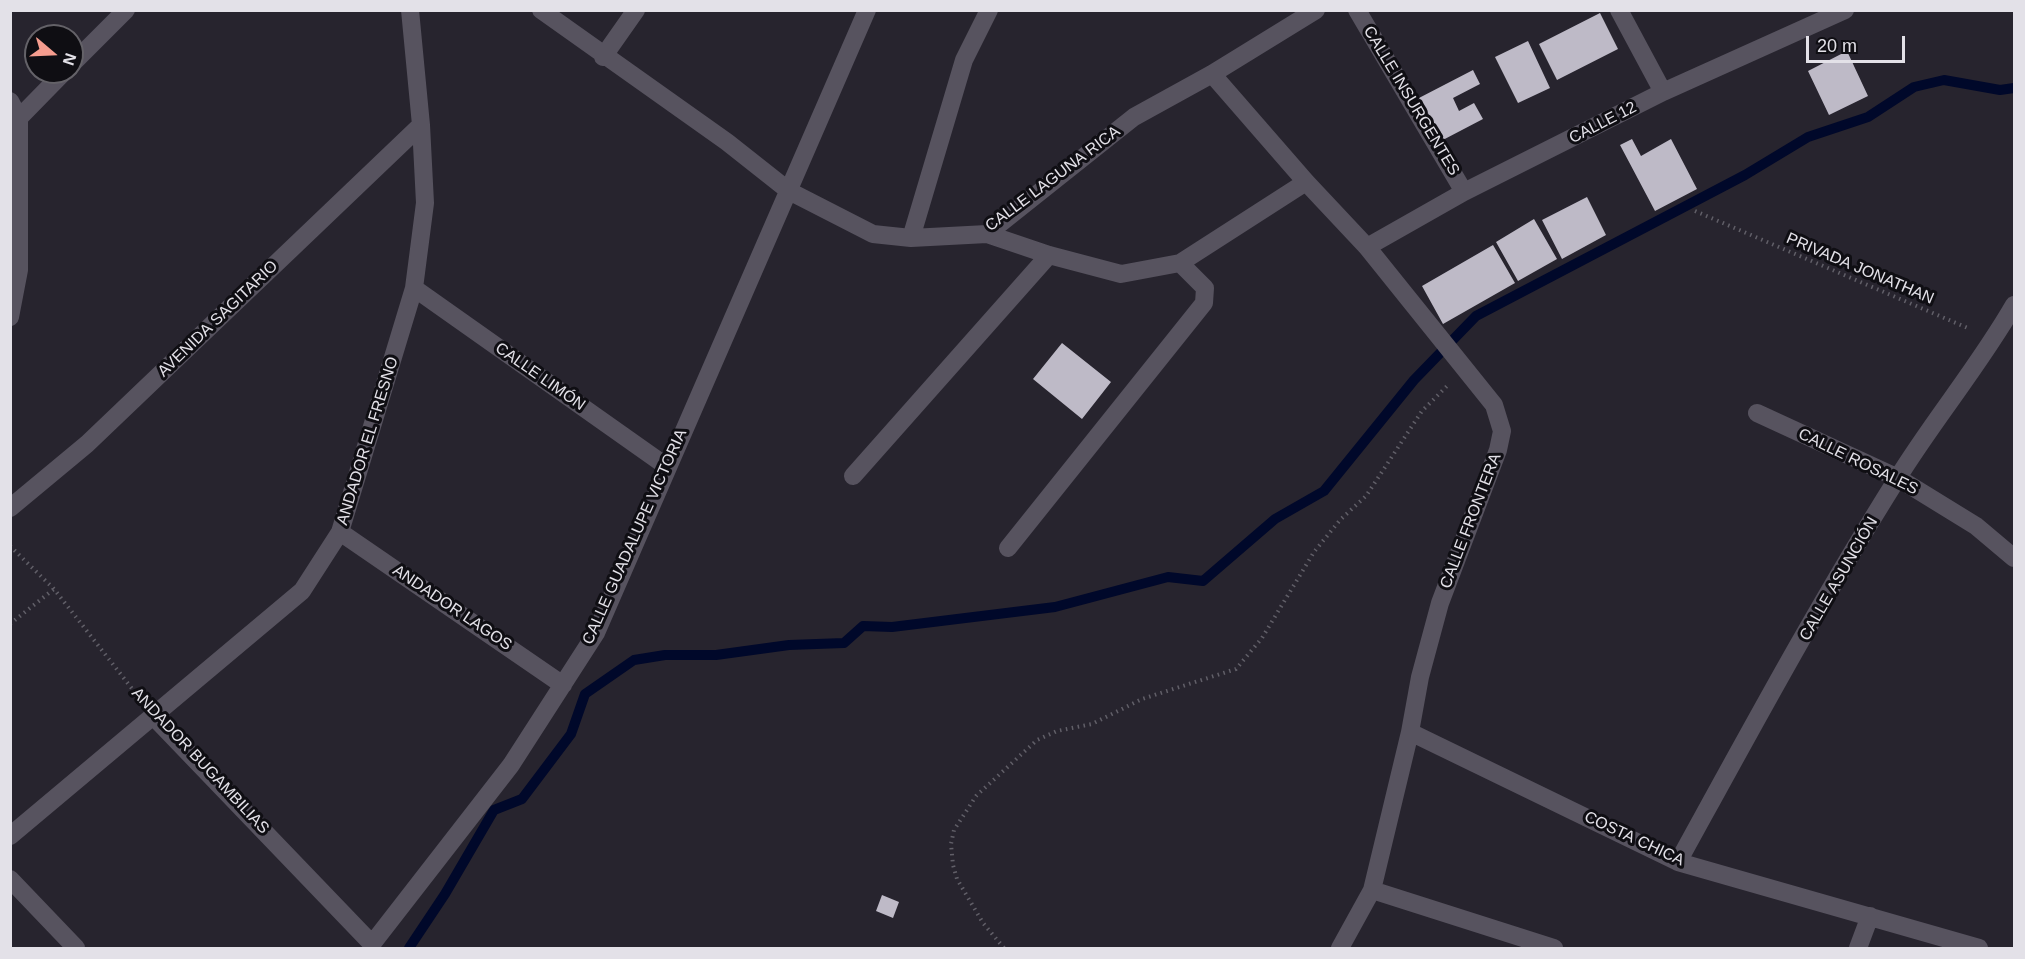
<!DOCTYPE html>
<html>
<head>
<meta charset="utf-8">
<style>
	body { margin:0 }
	#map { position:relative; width:2025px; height:959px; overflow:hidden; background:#27242e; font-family:Helvetica,sans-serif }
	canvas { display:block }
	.frame { position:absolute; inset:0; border:12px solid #e3e1e8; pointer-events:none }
	.north { position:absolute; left:24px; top:24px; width:60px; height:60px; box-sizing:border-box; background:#0f0e13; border:2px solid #646268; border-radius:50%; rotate:109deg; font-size:16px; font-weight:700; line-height:24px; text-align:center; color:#e3e1e8 }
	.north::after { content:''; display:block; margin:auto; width:21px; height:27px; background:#f59d8f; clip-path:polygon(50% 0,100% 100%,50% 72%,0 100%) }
	.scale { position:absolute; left:1806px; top:36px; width:99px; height:27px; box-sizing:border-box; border:3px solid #e3e1e8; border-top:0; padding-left:8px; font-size:18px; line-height:21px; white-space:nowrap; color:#e3e1e8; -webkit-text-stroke:4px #0f0e13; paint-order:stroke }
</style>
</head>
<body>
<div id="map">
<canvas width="2025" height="959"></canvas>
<div class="frame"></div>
<div class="north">N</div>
<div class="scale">20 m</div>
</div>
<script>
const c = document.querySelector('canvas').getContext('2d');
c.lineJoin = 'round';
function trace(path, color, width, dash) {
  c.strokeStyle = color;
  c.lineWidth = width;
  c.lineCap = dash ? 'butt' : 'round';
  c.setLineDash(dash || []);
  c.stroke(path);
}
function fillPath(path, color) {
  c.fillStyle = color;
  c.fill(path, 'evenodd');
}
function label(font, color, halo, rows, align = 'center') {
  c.font = font + ' Helvetica,sans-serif';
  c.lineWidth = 6;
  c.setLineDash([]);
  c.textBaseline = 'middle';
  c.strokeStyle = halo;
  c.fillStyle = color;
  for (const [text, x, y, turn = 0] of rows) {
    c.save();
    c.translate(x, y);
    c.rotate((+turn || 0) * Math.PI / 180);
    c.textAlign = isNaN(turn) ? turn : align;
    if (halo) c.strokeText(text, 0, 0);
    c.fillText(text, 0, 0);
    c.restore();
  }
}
trace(new Path2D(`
	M409,948L445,894L494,810L522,799L571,734L585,694L634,660L665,655H716L789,645L844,643L863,626L892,627L1055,607L1168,577L1203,581L1275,519L1324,491L1414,380L1476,316L1745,175L1808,137L1868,117L1914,87L1944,80L2000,90L2014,88`), '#00082a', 10);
fillPath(new Path2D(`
	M1600,13L1618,49L1557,80L1539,44Z
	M1528,41L1550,88L1518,103L1495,57Z
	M1847,51L1868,96L1829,115L1808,71Z
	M1473,70L1480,84L1453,98L1459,111L1474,103L1483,119L1439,142L1417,99Z
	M1632,139L1641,156L1671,139L1697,189L1655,211L1620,145Z
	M1587,197L1606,235L1562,259L1542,220Z
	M1534,219L1557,259L1518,281L1496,242Z
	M1493,245L1515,283L1443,324L1422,286Z
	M1062,343L1111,382L1082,419L1033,379Z
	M882,895L899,902L893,918L876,911Z`), '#bebac7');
trace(new Path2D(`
	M1695,211L1970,329
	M10,546L54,589L137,695
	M10,624L54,589
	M1004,948L983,923L957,879L953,865L951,844L954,830L976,796L1037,740L1057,731L1092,724L1142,699L1236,669L1262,638L1314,552L1340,520L1366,496L1422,411L1447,386`), '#615f68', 4, [1.5, 4.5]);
trace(new Path2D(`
	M541,10L727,142L789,191L873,234L911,238L987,234L1134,117L1212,74L1316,10
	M1357,10L1464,192
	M1619,10L1663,92
	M603,57L636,10
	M72,64L126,10
	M1212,74L1306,182L1367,247L1494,405L1502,431L1498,450L1440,603L1420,677L1410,732L1372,890L1340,948
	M10,101L19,118V270L10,317
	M19,118L64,72
	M987,234L1049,255L1121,274L1180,263L1306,182
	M911,238L964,60L989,10
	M1367,247L1464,192L1663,92L1845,10
	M414,288L666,466
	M1757,413L1898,478L1976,526L2014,558
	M853,476L1049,255
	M10,508L87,444L421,125
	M340,532L563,685
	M1008,548L1204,303L1205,288L1180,263
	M154,717L372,944L511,765L596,633L867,10
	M1410,732L1678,862L1979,948
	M10,836L302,591L340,532L414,288L425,203L421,125L410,10
	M1678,862C1749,733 1819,603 1897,479C1934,419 1979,366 2014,305
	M10,879L76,948
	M1372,890L1554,948
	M1858,948L1870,916`), '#57535f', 18);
label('16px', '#e3e1e8', '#0f0e13', [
	["CALLE INSURGENTES",1411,101,59],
	["CALLE 12",1603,123,-27],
	["CALLE LAGUNA RICA",1053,179,-37],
	["PRIVADA JONATHAN",1860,269,23],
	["AVENIDA SAGITARIO",218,319,-44],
	["CALLE LIMÓN",540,377,35],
	["ANDADOR EL FRESNO",368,441,-73],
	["CALLE ROSALES",1858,462,26],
	["CALLE FRONTERA",1471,521,-69],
	["CALLE GUADALUPE VICTORIA",635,537,-66],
	["CALLE ASUNCIÓN",1839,579,-60],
	["ANDADOR LAGOS",452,608,34],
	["ANDADOR BUGAMBILIAS",200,761,47],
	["COSTA CHICA",1634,839,25]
]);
</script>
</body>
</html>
